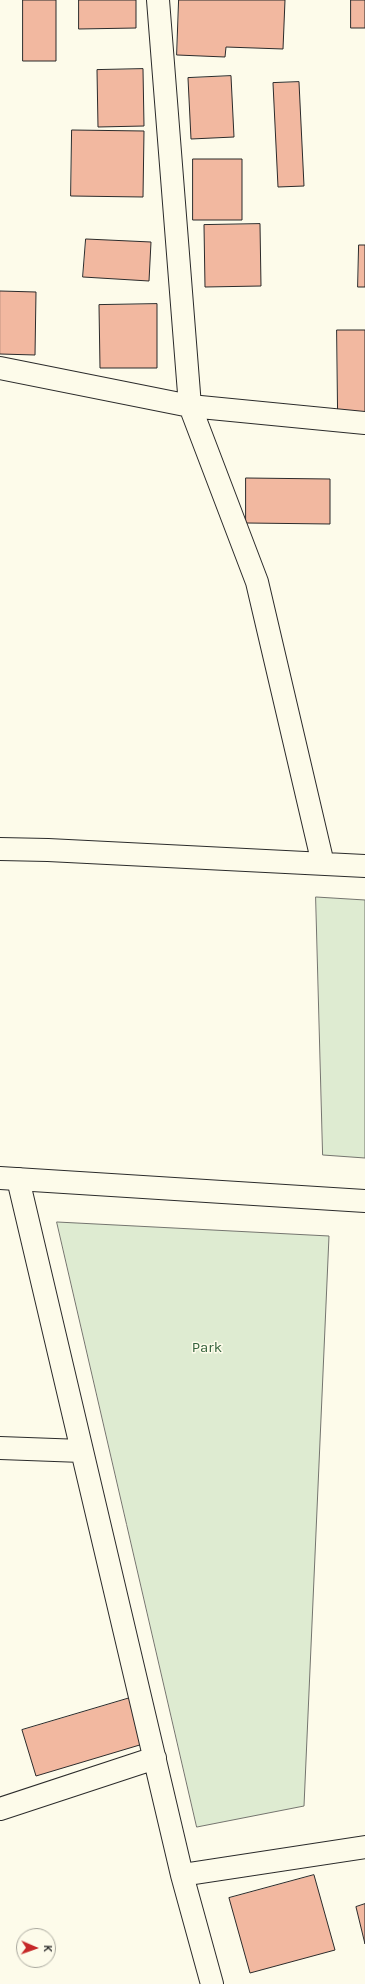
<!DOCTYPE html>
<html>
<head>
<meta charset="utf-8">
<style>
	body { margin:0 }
	#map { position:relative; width:365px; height:1984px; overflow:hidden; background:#fdfbea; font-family:Karla,sans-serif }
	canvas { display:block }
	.north { position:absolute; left:16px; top:1928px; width:40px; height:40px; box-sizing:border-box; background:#fdfbea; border:1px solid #a9a89e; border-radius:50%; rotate:92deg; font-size:11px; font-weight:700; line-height:16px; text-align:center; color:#2b2b2b }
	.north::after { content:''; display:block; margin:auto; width:14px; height:18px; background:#c62828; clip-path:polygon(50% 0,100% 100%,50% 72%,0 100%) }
</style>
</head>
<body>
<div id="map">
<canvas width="365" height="1984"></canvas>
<div class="north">K</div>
</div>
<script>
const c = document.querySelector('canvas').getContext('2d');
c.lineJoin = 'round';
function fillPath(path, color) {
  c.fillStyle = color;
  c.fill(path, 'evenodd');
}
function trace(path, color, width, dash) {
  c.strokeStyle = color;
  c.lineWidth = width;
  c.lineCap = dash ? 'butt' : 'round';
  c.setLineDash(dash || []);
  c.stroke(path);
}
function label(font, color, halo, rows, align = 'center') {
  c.font = font + ' Karla,sans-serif';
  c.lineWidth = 3;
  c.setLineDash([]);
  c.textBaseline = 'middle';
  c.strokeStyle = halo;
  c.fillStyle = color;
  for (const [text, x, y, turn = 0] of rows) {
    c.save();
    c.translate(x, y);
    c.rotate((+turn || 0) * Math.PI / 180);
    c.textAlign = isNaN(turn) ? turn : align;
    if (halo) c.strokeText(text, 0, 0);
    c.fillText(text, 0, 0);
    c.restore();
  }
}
const green = new Path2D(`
	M316,897L365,900V1158L323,1155Z
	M57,1222L329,1236L304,1806L197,1827Z`);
fillPath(green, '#deebd1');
trace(green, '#74746e', 1);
const building = new Path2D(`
	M23,0H56V61H23Z
	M79,0H136V28L79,29Z
	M179,0H285L283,49L226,47L225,57L177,55Z
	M351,0H365V28H351Z
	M143,69L144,126L98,127L97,70Z
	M231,76L234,137L191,139L188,78Z
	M299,82L304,186L278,187L273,83Z
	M72,130L144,131L143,197L71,196Z
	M193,159H242V220H193Z
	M260,224L261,286L205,287L204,225Z
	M86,239L151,242L149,281L83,277Z
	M359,245H365V287H358Z
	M0,291L36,292L35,355L0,354Z
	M157,304V368H100L99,305Z
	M337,330H365V414H338Z
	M246,478L330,479V524L246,523Z
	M130,1698L143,1744L36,1776L22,1730Z
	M314,1875L335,1950L250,1973L229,1898Z
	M365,1904V1944L356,1907Z`);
fillPath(building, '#f2b8a0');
trace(building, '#2b2b2b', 1);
const minor = new Path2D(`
	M158,0L190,406L257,582L323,864
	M0,368L190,406L365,423
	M0,849L48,850L365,866
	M18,1179L182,1875L212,1984
	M0,1448L82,1451
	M0,1809L155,1758
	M182,1875L365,1847`);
const tertiary = new Path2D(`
	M0,1178L365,1201`);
trace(minor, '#2b2b2b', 24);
trace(tertiary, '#2b2b2b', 24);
trace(minor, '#fdfbea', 22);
trace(tertiary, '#fdfbea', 22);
label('15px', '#34623c', '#fdfbea', [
	["Park",207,1348]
]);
</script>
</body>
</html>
